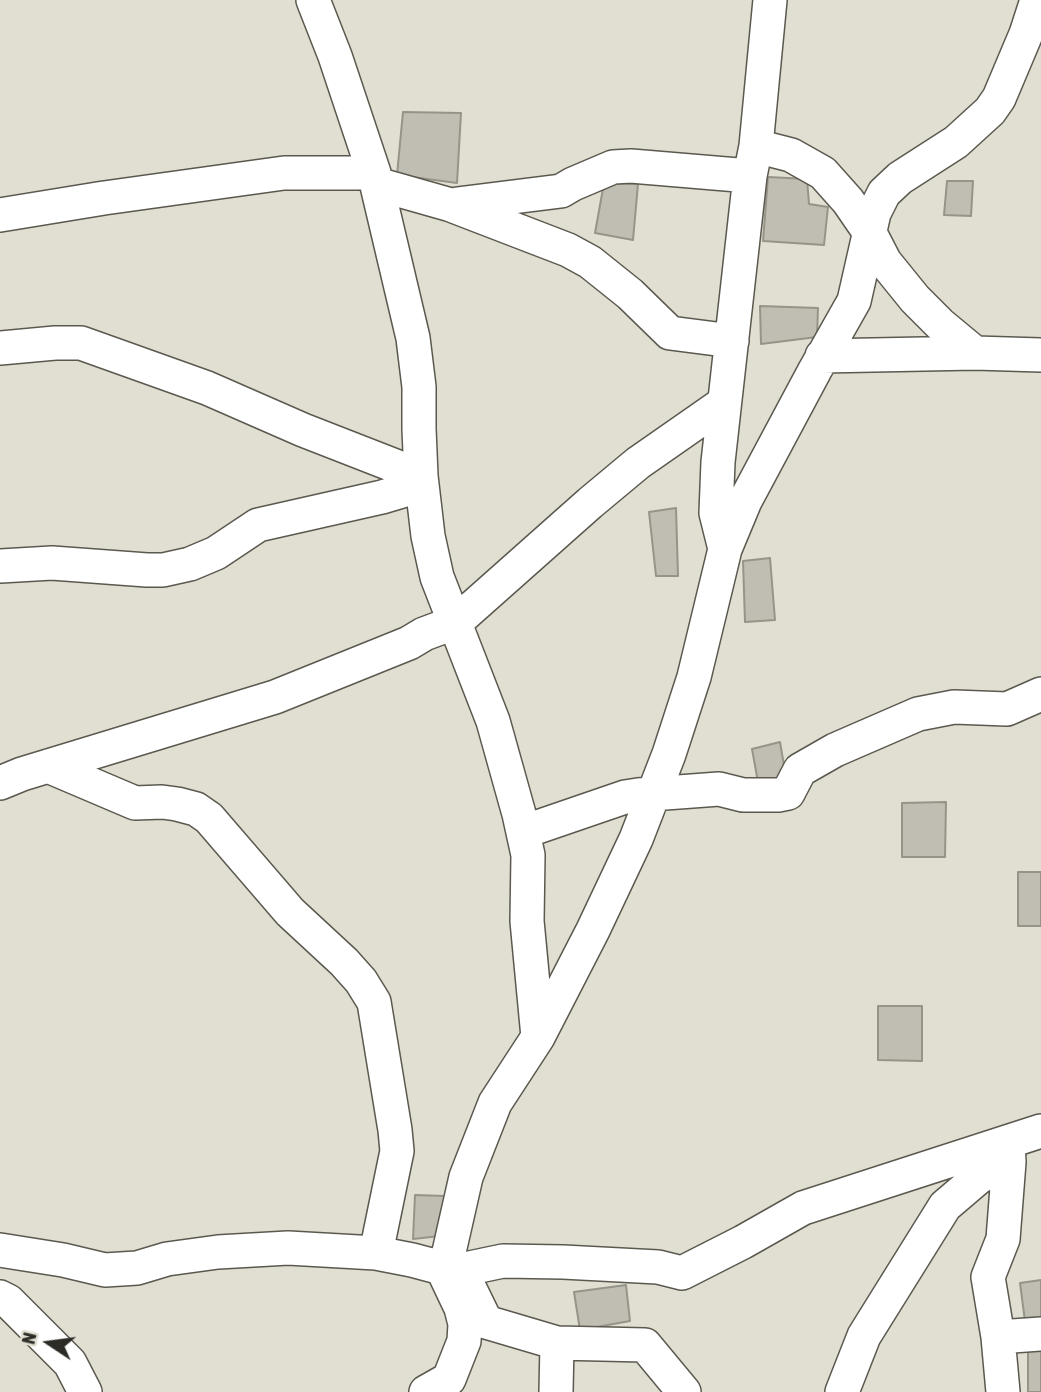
<!DOCTYPE html>
<html>
<head>
<meta charset="utf-8">
<style>
	body { margin:0 }
	#map { position:relative; width:1041px; height:1392px; overflow:hidden; background:#e1dfd2; font-family:"Asap Condensed",sans-serif }
	canvas { display:block }
	.north { position:absolute; left:14px; top:1308px; width:70px; height:70px; -webkit-text-stroke:5px #e1dfd2; paint-order:stroke; rotate:283deg; font-size:19px; font-weight:700; line-height:28px; text-align:center; color:#2c2b26 }
	.north::after { content:''; display:block; margin:auto; width:24px; height:32px; background:#2c2b26; clip-path:polygon(50% 0,100% 100%,50% 72%,0 100%) }
</style>
</head>
<body>
<div id="map">
<canvas width="1041" height="1392"></canvas>
<div class="north">N</div>
</div>
<script>
const c = document.querySelector('canvas').getContext('2d');
c.lineJoin = 'round';
function fillPath(path, color) {
  c.fillStyle = color;
  c.fill(path, 'evenodd');
}
function trace(path, color, width, dash) {
  c.strokeStyle = color;
  c.lineWidth = width;
  c.lineCap = dash ? 'butt' : 'round';
  c.setLineDash(dash || []);
  c.stroke(path);
}
const building = new Path2D(`
	M403,112L461,113L457,183L397,175Z
	M768,177L807,179L809,204L828,207L824,245L763,241Z
	M947,181H973L971,216L944,215Z
	M604,183L638,184L633,240L595,233Z
	M760,306L818,308L817,337L761,344Z
	M676,508L678,576H656L649,512Z
	M770,558L775,620L745,622L743,561Z
	M780,742L786,777L758,782L752,749Z
	M946,802L945,857H902V803Z
	M1018,872H1041V926H1018Z
	M878,1006H922V1061L878,1060Z
	M415,1195L445,1196L440,1236L413,1239Z
	M1041,1280V1327L1026,1329L1020,1283Z
	M626,1285L630,1321L580,1330L574,1292Z
	M1041,1348V1392H1028V1349Z`);
fillPath(building, '#c0beb2');
trace(building, '#969489', 2);
const minor = new Path2D(`
	M313,0L335,56L374,173L413,338L419,387V429L421,476L428,536L437,577L493,721L519,814L528,855L527,921L538,1037
	M756,146L791,155L823,173L848,201L870,233L885,262L915,299L940,324L975,353
	M377,184L451,205L568,250L590,262L630,294L670,333L732,341
	M457,204L561,191L573,184L613,167L631,166L750,176
	M0,215L104,198L284,173H374
	M0,348L55,343H81L207,388L303,430L421,476
	M822,356L975,353L1041,355
	M725,549L716,513L718,462L750,176L756,146L770,0
	M0,566L52,563L147,570H163L190,564L216,553L258,525L382,497L422,485
	M48,766L135,803L162,802L177,804L196,809L209,818L290,912L344,962L361,981L374,1002L395,1130L397,1151L376,1253
	M0,783L22,774L275,697L409,643L424,634L456,622L590,503L638,463L724,403
	M523,832L625,797L638,795L719,789L743,795H778L788,793L800,770L835,750L918,714L954,707L1007,709L1041,694
	M0,1250L63,1260L105,1270L137,1268L167,1259L218,1252L288,1248L376,1253L412,1260L442,1268L460,1270L503,1261L563,1262L658,1267L682,1273L743,1242L803,1208L1041,1131
	M467,1283L486,1322L557,1343L645,1345L684,1392
	M0,1297L8,1301L70,1363L85,1392
	M998,1337L1041,1334
	M426,1392L449,1379L464,1341L465,1324L461,1308L442,1268L449,1252L466,1177L495,1103L538,1037L593,930L636,839L669,754L694,677L725,549L745,501L815,370L854,301L874,213L884,193L900,178L956,142L990,111L999,98L1026,34L1037,0
	M556,1392L557,1343
	M842,1392L864,1336L945,1206L979,1177L1009,1162
	M1003,1392L998,1337L988,1277L1003,1239L1009,1162L1008,1144`);
trace(minor, '#5b594f', 36);
trace(minor, '#fff', 33);
</script>
</body>
</html>
